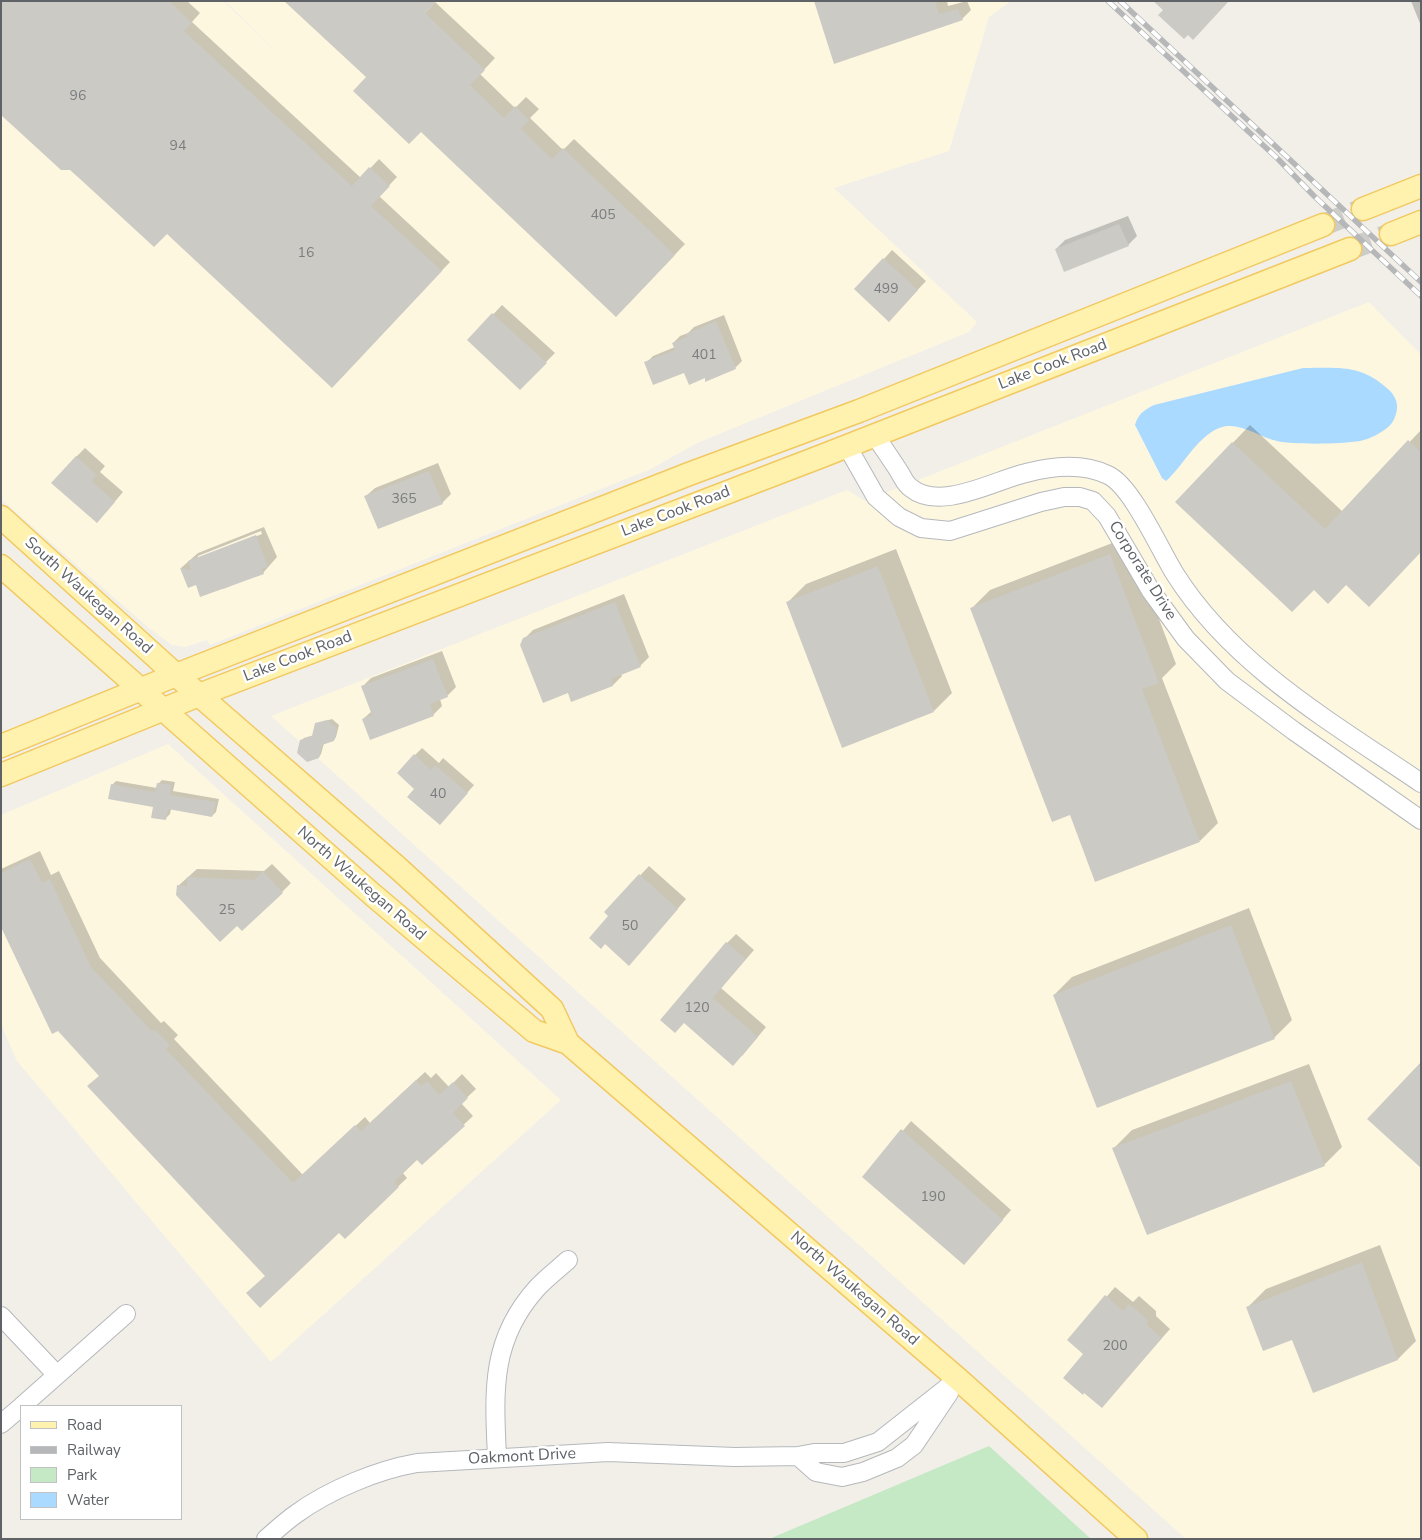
<!DOCTYPE html>
<html>
<head>
<meta charset="utf-8">
<style>
	body { margin:0 }
	#map { position:relative; width:1422px; height:1540px; overflow:hidden; background:#f1efe8; font-family:"Nunito Sans",sans-serif }
	canvas { display:block }
	.frame { position:absolute; inset:0; border:2px solid #5f6368; pointer-events:none }
	.legend { position:absolute; left:20px; top:1405px; width:162px; height:115px; box-sizing:border-box; background:#fff; border:1px solid #bfc1c3; margin:0; padding:6px 9px; list-style:none; font-size:15px; color:#5f6368 }
	.legend li { display:flex; align-items:center; gap:10px; height:25px }
	.legend b { width:25px; border:1px solid #bfc1c3 }
</style>
</head>
<body>
<div id="map">
<canvas width="1422" height="1540"></canvas>
<div class="frame"></div>
<ul class="legend">
<li><b style="height:6px;background:#fff2af"></b>Road</li>
<li><b style="height:6px;background:#b6b7b8"></b>Railway</li>
<li><b style="height:14px;background:#c5e8c5"></b>Park</li>
<li><b style="height:14px;background:#aadaff"></b>Water</li>
</ul>
</div>
<script>
const c = document.querySelector('canvas').getContext('2d');
c.lineJoin = 'round';
function fillPath(path, color) {
  c.fillStyle = color;
  c.fill(path, 'evenodd');
}
function trace(path, color, width, dash) {
  c.strokeStyle = color;
  c.lineWidth = width;
  c.lineCap = dash ? 'butt' : 'round';
  c.setLineDash(dash || []);
  c.stroke(path);
}
function label(font, color, halo, rows, align = 'center') {
  c.font = font + ' "Nunito Sans",sans-serif';
  c.lineWidth = 5;
  c.setLineDash([]);
  c.textBaseline = 'middle';
  c.strokeStyle = halo;
  c.fillStyle = color;
  for (const [text, x, y, turn = 0] of rows) {
    c.save();
    c.translate(x, y);
    c.rotate((+turn || 0) * Math.PI / 180);
    c.textAlign = isNaN(turn) ? turn : align;
    if (halo) c.strokeText(text, 0, 0);
    c.fillText(text, 0, 0);
    c.restore();
  }
}
fillPath(new Path2D(`
	M1,1H223L285,60L225,1H1011L989,17L949,151L834,188L977,322L969,332L697,443L651,469L210,645L207,640L185,647L172,645L149,628L1,499Z
	M1369,302L1421,355V1539H1186L271,716L847,490L865,501Z
	M168,744L561,1100L271,1362L17,1061L1,1024V815Z`), '#fef7e0');
fillPath(new Path2D(`
	M989,1446L1091,1539H769Z`), '#c5e8c5');
fillPath(new Path2D(`
	M1303,368C1338,368 1361,364 1388,389C1394,394 1398,402 1397,409C1396,416 1393,424 1387,428C1379,434 1370,439 1360,441C1342,444 1295,445 1277,441C1259,437 1238,420 1219,428C1196,438 1184,465 1166,481L1162,478L1135,425C1138,414 1144,410 1154,405Z`), '#aadaff');
fillPath(new Path2D(`
	M1,1H187L200,13L192,22L361,178L379,159L397,177L379,196L450,262L341,378Z
	M816,1H947L948,6L967,1L971,10L962,19Z
	M1411,1H1421V26Z
	M435,2L495,58L480,74L515,108L526,97L539,109L530,118L563,150L574,139L685,244L627,305L421,130L354,91Z
	M1128,216L1137,236L1128,245L1056,249L1065,240Z
	M892,250L926,281L898,311L884,259Z
	M502,305L555,353L520,388L469,340Z
	M724,315L742,361L735,368L706,376L646,363L653,356L675,347L673,343L680,336L688,333L694,327Z
	M1250,425L1343,512L1421,430V551L1346,584L1314,589L1176,502Z
	M85,448L105,466L100,472L123,492L105,513L76,457Z
	M438,463L451,494L442,503L366,496L375,488Z
	M264,527L277,557L263,573L223,589L222,587L196,584L181,568L198,553ZM261,531L262,534L198,559V556Z
	M1128,537L1176,664L1162,678L1218,823L1200,841L972,608L990,590Z
	M896,549L952,693L934,711L788,602L806,584Z
	M624,594L649,657L640,666L621,674L622,676L613,685L572,701L568,692L524,639L533,630Z
	M442,651L456,687L447,696L440,699L442,706L433,715L363,719L372,711L362,687L371,678Z
	M332,719L339,725L336,737L334,740L324,743L321,754L319,757L301,741L304,738L314,735L316,724Z
	M422,748L439,763L443,758L474,785L447,816L416,789L415,755Z
	M162,780L175,782L173,791L219,799L216,812L212,816L171,809L170,814L166,818L154,806L112,785L116,781L157,788L158,784Z
	M40,851L51,875L59,871L100,958L161,1023L164,1021L178,1035L174,1039L303,1175L365,1117L370,1123L425,1072L431,1078L436,1073L449,1087L462,1074L476,1089L461,1103L473,1116L422,1164L417,1158L402,1172L407,1178L345,1237L340,1231L266,1276L100,1075L1,924V869Z
	M272,864L291,883L282,892L178,886L197,869L264,871Z
	M649,866L686,899L638,955L606,912Z
	M1249,908L1292,1020L1274,1038L1054,995L1072,977Z
	M736,934L754,950L721,988L766,1027L742,1056L684,1022L727,943Z
	M1309,1064L1342,1147L1324,1165L1114,1148L1132,1130Z
	M911,1121L1011,1210L973,1254L864,1177Z
	M1380,1245L1416,1341L1398,1359L1314,1391L1293,1339L1248,1307L1266,1289Z
	M1115,1287L1133,1302L1139,1296L1156,1311V1316L1170,1329L1110,1397L1085,1354L1069,1340Z`), '#0003');
fillPath(new Path2D(`
	M1,1H169L192,23L184,31L352,186L369,167L390,186L371,206L442,271L332,388L167,234L154,247L79,178L70,170H61L1,115Z
	M284,1H436L425,13L485,70L470,85L504,118L515,106L529,120L521,129L552,159L563,148L675,255L616,317L421,132L409,144L353,91L366,77Z
	M814,1H935L939,14L958,9L963,20L834,64Z
	M1153,1H1229L1193,40L1188,35L1184,39L1158,15L1163,10Z
	M1119,224L1129,246L1064,272L1055,249Z
	M883,258L918,290L889,322L854,289Z
	M492,313L547,363L520,390L467,340Z
	M716,321L736,369L705,382V378L689,385L684,373L653,385L644,362L675,350L672,343L687,337L686,334Z
	M1408,440L1421,452V552L1369,607L1346,585L1328,604L1314,590L1292,612L1175,502L1232,442L1325,529Z
	M76,456L97,475L92,481L115,502L97,523L51,483Z
	M429,471L443,504L378,529L364,496Z
	M256,535L268,567L262,569L264,574L200,597L196,585L188,588L180,568L191,570L188,561Z
	M1110,554L1159,683L1142,689L1200,842L1095,882L1070,815L1052,822L970,608Z
	M878,566L934,712L842,748L786,602Z
	M615,602L641,667L611,679L613,686L571,702L568,693L543,703L520,645L523,638Z
	M433,659L448,697L430,704L434,716L370,740L362,719L372,715L361,686Z
	M327,720L337,728L334,741L322,745L319,758L307,762L297,753L300,740L312,736L315,723Z
	M414,754L431,770L435,765L468,793L440,825L407,797L414,789L397,773Z
	M157,783L171,785L170,795L216,802L212,817L168,809L166,820L151,818L153,807L108,799L111,784L155,792Z
	M30,859L42,883L50,879L91,967L152,1031L154,1029L170,1045L166,1049L293,1183L355,1125L361,1131L416,1080L421,1086L427,1081L439,1095L453,1082L468,1098L453,1113L465,1126L422,1165L417,1160L394,1182L399,1187L345,1239L339,1233L260,1308L246,1293L265,1276L87,1086L99,1076L58,1031L52,1034L1,927V873Z
	M263,871L283,893L242,931L237,926L220,942L176,895L177,885L187,886V877L254,880Z
	M639,874L678,909L629,966L605,944L601,949L589,938L608,916L604,912Z
	M1231,925L1275,1039L1097,1108L1053,995Z
	M726,942L746,959L713,998L758,1037L733,1066L684,1023L675,1033L660,1020Z
	M1421,1062V1168L1367,1119Z
	M1291,1081L1325,1166L1147,1235L1112,1148Z
	M901,1129L1003,1220L964,1265L862,1177Z
	M1362,1262L1398,1360L1313,1393L1292,1340L1263,1351L1246,1307Z
	M1105,1295L1123,1311L1129,1304L1148,1320L1147,1325L1162,1338L1102,1408L1084,1393L1083,1395L1063,1378L1083,1354L1067,1340Z`), '#cccac5');
trace(new Path2D(`
	M1323,225L1363,209
	M1350,249L1391,234`), '#ccccc8', 22, [22, 11]);
const minor = new Path2D(`
	M875,435C883,448 892,460 900,473C903,478 906,485 911,488C940,512 995,480 1026,473C1052,466 1083,463 1108,475C1132,486 1160,550 1175,574C1233,666 1333,723 1421,783
	M847,446L876,497L899,517L921,528L950,531L1041,502L1064,497H1080L1093,501L1107,516L1151,591L1186,639L1227,681L1294,731L1421,820
	M1,1316L57,1375
	M22,1406L126,1314
	M1,1424L21,1407
	M798,1456L816,1472L842,1477L863,1472L897,1458L914,1445L949,1393
	M497,1457C494,1392 490,1340 537,1288C546,1278 558,1269 568,1260
	M266,1539C276,1530 286,1521 296,1514C329,1490 377,1470 417,1463L608,1452L735,1457L798,1456L814,1453H844L878,1442L958,1379`);
const major = new Path2D(`
	M1363,209L1421,186
	M1391,234L1421,222
	M1,517L176,675L398,868L552,1009L568,1043
	M1,566L373,895L534,1031L568,1043L958,1379L1136,1539
	M1,746L176,675L689,474L859,411L1323,225
	M1,775L199,695L822,456L1350,249`);
trace(minor, '#b5b8bc', 20);
trace(major, '#f2c960', 25);
trace(minor, '#fff', 18);
trace(major, '#fff2af', 22);
const rail = new Path2D(`
	M1108,1L1278,159L1314,196L1421,296
	M1120,1L1421,282`);
trace(rail, '#b6b7b8', 5.5);
trace(rail, '#fff', 4, [11]);
label('14px', '#7a7d7f', null, [
	["96",78,97],
	["94",178,147],
	["405",603,216],
	["16",306,254],
	["499",886,290],
	["401",704,356],
	["365",404,500],
	["40",438,795],
	["25",227,911],
	["50",630,927],
	["120",697,1009],
	["190",933,1198],
	["200",1115,1347]
]);
label('16px', '#5f6368', '#fff', [
	["Lake Cook Road",1053,365,-21],
	["Lake Cook Road",676,512,-21],
	["Corporate Drive",1142,571,58],
	["South Waukegan Road",88,596,42],
	["Lake Cook Road",298,657,-21],
	["North Waukegan Road",361,884,41],
	["North Waukegan Road",854,1289,41],
	["Oakmont Drive",522,1457,-3]
]);
</script>
</body>
</html>
